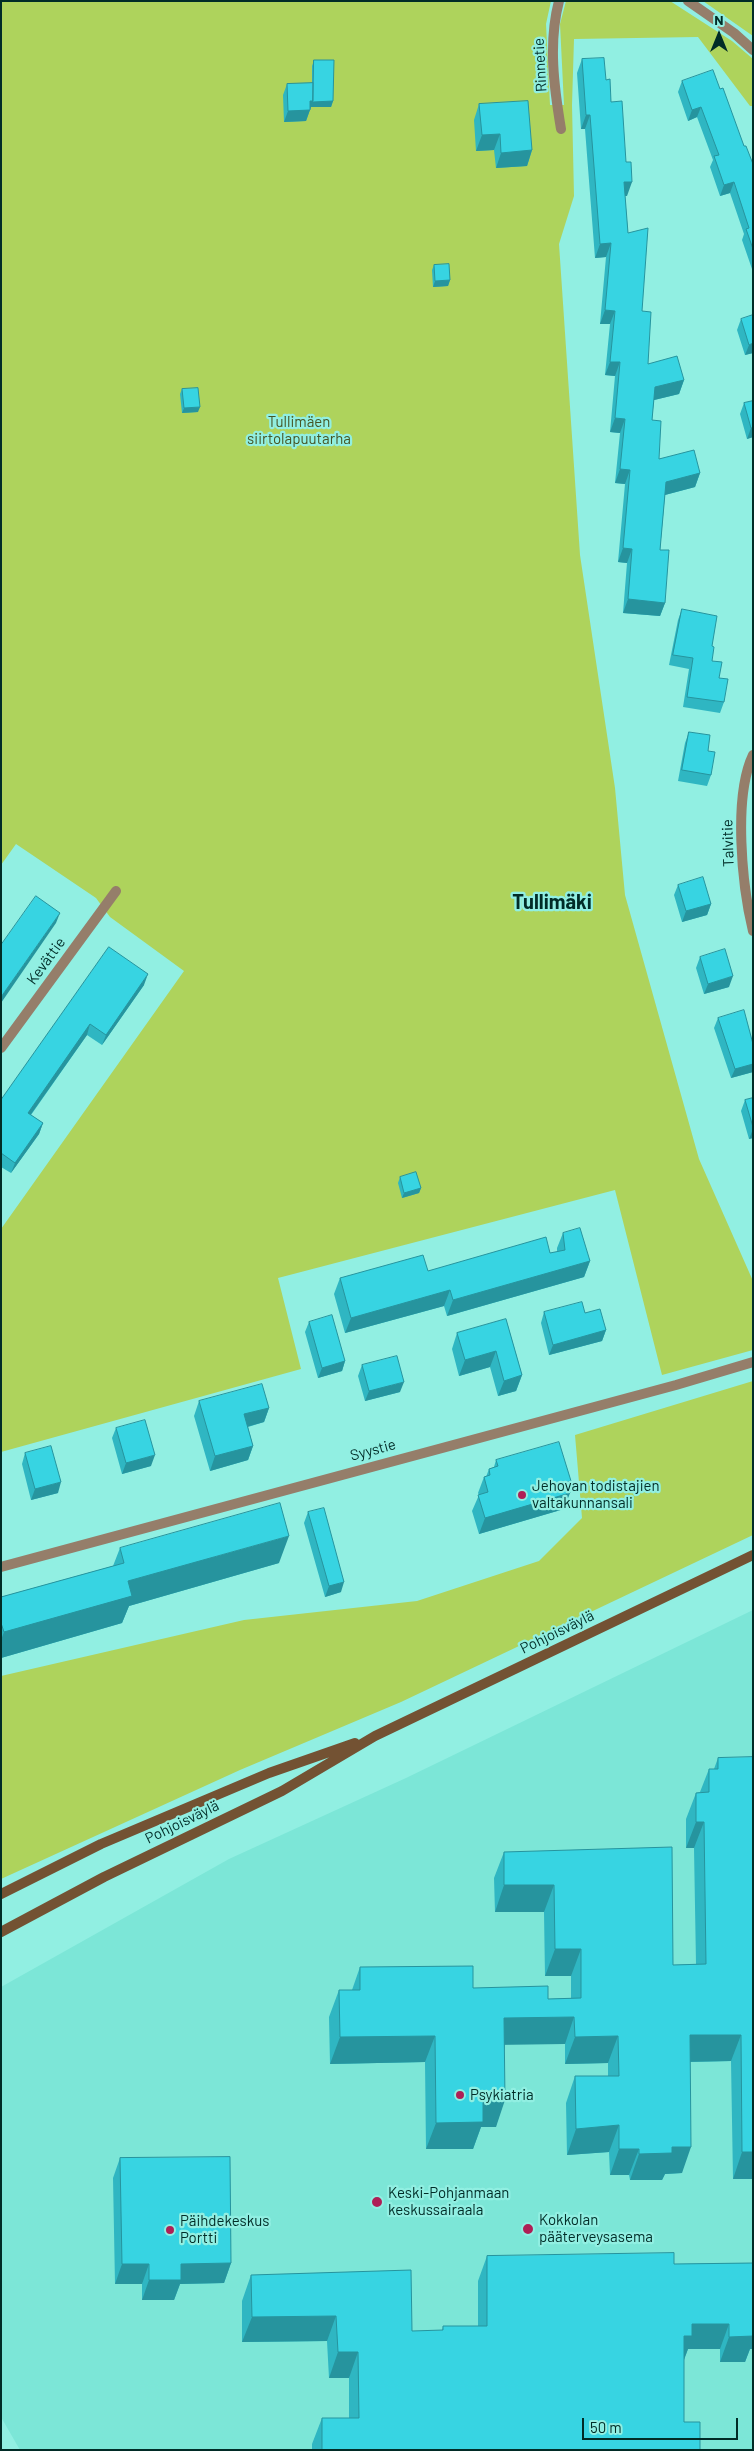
<!DOCTYPE html>
<html>
<head>
<meta charset="utf-8">
<style>
	body { margin:0 }
	#map { position:relative; width:754px; height:2451px; overflow:hidden; background:#91efe2; font-family:Barlow,sans-serif }
	canvas { display:block }
	.frame { position:absolute; inset:0; border:2px solid #012c27; pointer-events:none }
	.north { position:absolute; left:694px; top:10px; width:50px; height:50px; -webkit-text-stroke:4px #91efe2; paint-order:stroke; rotate:0deg; font-size:14px; font-weight:700; line-height:20px; text-align:center; color:#012c27 }
	.north::after { content:''; display:block; margin:auto; width:18px; height:22px; background:#012c27; clip-path:polygon(50% 0,100% 100%,50% 72%,0 100%) }
	.scale { position:absolute; left:582px; top:2418px; width:156px; height:22px; box-sizing:border-box; border:2px solid #012c27; border-top:0; padding-left:6px; font-size:15px; line-height:18px; white-space:nowrap; color:#012c27; -webkit-text-stroke:4px #91efe2; paint-order:stroke }
</style>
</head>
<body>
<div id="map">
<canvas width="754" height="2451"></canvas>
<div class="frame"></div>
<div class="north">N</div>
<div class="scale">50 m</div>
</div>
<script>
const c = document.querySelector('canvas').getContext('2d');
c.lineJoin = 'round';
function fillPath(path, color) {
  c.fillStyle = color;
  c.fill(path, 'evenodd');
}
function trace(path, color, width, dash) {
  c.strokeStyle = color;
  c.lineWidth = width;
  c.lineCap = dash ? 'butt' : 'round';
  c.setLineDash(dash || []);
  c.stroke(path);
}
function label(font, color, halo, rows, align = 'center') {
  c.font = font + ' Barlow,sans-serif';
  c.lineWidth = 4.5;
  c.setLineDash([]);
  c.textBaseline = 'middle';
  c.strokeStyle = halo;
  c.fillStyle = color;
  for (const [text, x, y, turn = 0] of rows) {
    c.save();
    c.translate(x, y);
    c.rotate((+turn || 0) * Math.PI / 180);
    c.textAlign = isNaN(turn) ? turn : align;
    if (halo) c.strokeText(text, 0, 0);
    c.fillText(text, 0, 0);
    c.restore();
  }
}
fillPath(new Path2D(`
	M753,1610V2450H20L1,2417V1987L229,1859L406,1778Z`), '#7ce6d7');
fillPath(new Path2D(`
	M1,1H551L546,24L550,105H564L560,24L566,1H670L732,41L753,59V106H750L698,37L574,39L572,105L574,196L559,244L580,555L615,788L625,895L699,1159L753,1281V1350L662,1375L615,1190L278,1278L301,1369L1,1452V1229L184,971L110,917L96,898L16,844L1,865Z
	M703,1H753V36Z
	M753,1381V1535L401,1702L240,1770L1,1879V1676L244,1620L417,1601L539,1561L582,1518L575,1435Z`), '#aed35c');
trace(new Path2D(`
	M559,1C548,43 554,87 561,129
	M688,1L734,33L753,50
	M753,755C733,797 742,886 753,931
	M1,1048L116,891
	M1,1567L676,1385L753,1362`), '#957e6a', 10);
trace(new Path2D(`
	M1,1894L101,1844L269,1773L355,1743
	M1,1932L104,1877L282,1791L375,1736L753,1555`), '#735233', 10);
fillPath(new Path2D(`
	M582,59L606,80L611,102L627,196H625L628,233L642,311L648,364L684,380L679,394L654,400L652,420L659,459L700,473L695,487L665,495L660,550L665,603L660,616L623,613L627,563L618,562L625,484L615,483L620,433L610,432L615,376L605,375L610,324H600L606,257L595,258L585,129H581L577,73Z
	M314,60L333,101L331,107H311L306,121L284,122L283,95L287,84L312,83V66Z
	M682,81L720,89L744,146L753,164V268L752,269L742,240L744,234L730,193L720,196L710,167L713,160L697,117L688,121L678,92Z
	M479,104L532,150L527,166L496,168L494,150L476,151L474,120Z
	M434,265L450,280L448,286L433,287L432,270Z
	M741,319L753,353L745,355L737,330Z
	M182,389L198,412L182,413L180,394Z
	M753,401V437L747,439L740,414L744,403Z
	M682,609L712,661L719,678L724,702L720,713L683,707L689,669L669,665L678,620Z
	M689,732L708,751L711,775L707,786L678,781L685,743Z
	M678,885L711,904L707,915L682,922L674,895Z
	M109,947L144,985L102,1045L87,1035L31,1115L43,1123L39,1134L11,1173L1,1167V1100Z
	M700,957L729,987L704,994L696,968Z
	M718,1018L753,1044V1072L731,1078L714,1028Z
	M753,1098V1138L749,1139L741,1111L745,1100Z
	M400,1177L421,1188L419,1193L402,1198L398,1183Z
	M563,1233L590,1261L584,1277L447,1316L444,1306L345,1333L334,1294L340,1278L428,1271L550,1253L557,1252V1248Z
	M544,1312L585,1313L606,1330L602,1341L549,1355L541,1323Z
	M506,1319L522,1375L516,1391L498,1396L490,1367L459,1376L452,1349L457,1333Z
	M309,1322L345,1361L342,1371L318,1378L305,1332Z
	M362,1365L400,1392L365,1401L358,1376Z
	M199,1401L269,1408L264,1422L248,1427L253,1446L248,1460L210,1471L194,1416Z
	M116,1428L151,1466L122,1474L112,1438Z
	M25,1453L58,1493L31,1500L22,1464Z
	M496,1460L569,1489L564,1509L479,1534L472,1511L479,1495L478,1493L484,1477H486L489,1469L494,1467Z
	M308,1512L341,1592L325,1597L304,1523Z
	M120,1548L279,1563L129,1606L122,1623L1,1658V1597L113,1566Z
	M718,1758L753,2179H733L731,2061L690,2062L682,2173L665,2174L662,2180H630L629,2175H610L609,2152L567,2155L566,2103L575,2076H608V2063L565,2064V2044H505L496,2127H481L473,2149H426L425,2062L330,2064L329,2017L339,1990H352L360,1967L473,1988L548,1999L571,1998V1976H545L544,1912H495L494,1878L504,1852L673,1965L696,1964L694,1848H686V1819L696,1793L700,1792L709,1769H714Z
	M120,2158L231,2263L224,2283L180,2284L174,2300H142V2284H115L113,2178Z
	M487,2256L674,2264L753,2263L750,2349L745,2362H720V2349H688L684,2360V2422L700,2450H312V2444L322,2418H349V2378H329L327,2341L242,2342V2301L251,2275L412,2331H442L443,2326H478V2281Z`), '#2fb6c2');
fillPath(new Path2D(`
	M310,101H333L331,107H311L306,121L284,122L288,111Z
	M701,107L697,117L688,121L692,110Z
	M586,115H590L585,129H581Z
	M500,134L494,150L476,151L482,135Z
	M532,150L527,166L496,168L501,153Z
	M624,182H632L627,196H619Z
	M734,182L730,193L720,196L724,185Z
	M611,243L606,257L595,258L600,244Z
	M450,280L448,286L433,287L435,281Z
	M605,310L615,311L610,324H600Z
	M753,343V353L745,355L749,345Z
	M610,362H620L615,376L605,375Z
	M684,380L679,394L650,401L655,387Z
	M200,407L198,412L182,413L184,408Z
	M615,418L625,419L620,433L610,432Z
	M751,428H753V437L747,439Z
	M620,469L630,470L625,484L615,483Z
	M700,473L695,487L661,496L666,482Z
	M623,548L632,549L627,563L618,562Z
	M628,599L665,603L660,616L623,613Z
	M711,904L707,915L682,922L686,911Z
	M60,913L56,923L1,1003V997Z
	M148,974L144,985L102,1045L106,1035Z
	M733,976L729,987L704,994L708,984Z
	M90,1024L87,1035L24,1124L28,1113Z
	M753,1064V1072L731,1078L735,1069Z
	M43,1123L39,1134L11,1173L15,1163Z
	M753,1129V1138L749,1139Z
	M421,1188L419,1193L402,1198L404,1193Z
	M590,1261L584,1277L447,1316L453,1300Z
	M450,1290L444,1306L345,1333L351,1318Z
	M606,1330L602,1341L549,1355L553,1345Z
	M496,1351L490,1367L459,1376L465,1360Z
	M345,1361L342,1371L318,1378L322,1368Z
	M522,1375L516,1391L498,1396L504,1381Z
	M404,1382L400,1392L365,1401L369,1391Z
	M269,1408L264,1422L239,1429L244,1414Z
	M253,1446L248,1460L210,1471L215,1456Z
	M155,1455L151,1466L122,1474L126,1463Z
	M571,1481L566,1494L570,1493L564,1509L479,1534L485,1518L567,1482Z
	M61,1482L58,1493L31,1500L35,1489Z
	M289,1536L279,1563L129,1606L122,1623L1,1658V1640L4,1632L128,1581Z
	M344,1582L341,1592L325,1597L329,1586Z
	M696,1822H704L694,1848H686Z
	M504,1885H554L544,1912H495Z
	M555,1949H581L571,1976H545Z
	M574,2017L565,2044L494,2045L504,2018Z
	M690,2035H741L731,2061L680,2062Z
	M435,2036L425,2062L330,2064L340,2037Z
	M618,2036L608,2063L565,2064L575,2037Z
	M483,2100H505L496,2127H481L473,2149H426L436,2123Z
	M619,2125L609,2152L567,2155L576,2129Z
	M672,2147H691L682,2173L665,2174L662,2180H630L639,2154Z
	M619,2149H639L629,2175H610Z
	M742,2152H753V2179H733Z
	M231,2263L224,2283L180,2284L174,2300H142L149,2280L181,2264Z
	M122,2264H149L142,2284H115Z
	M336,2316L327,2341L242,2342L252,2317Z
	M692,2324H729L720,2349H688L683,2362L684,2336Z
	M753,2327V2349H750L745,2362H720L729,2337Z
	M338,2352H358L349,2378H329Z`), '#26949e');
const building = new Path2D(`
	M604,58L606,80L610,79L611,102L622,101L626,162H631L632,182H624L628,233L648,228L642,311L651,312L648,364L677,356L684,380L655,387L652,420L661,421L659,459L694,450L700,473L666,482L660,550H669L665,603L628,599L632,549L623,548L630,470L620,469L625,419L615,418L620,362H610L615,311L605,310L611,243L600,244L590,115H586L582,59Z
	M314,60H334L333,101L313,102Z
	M713,70L720,89L723,88L744,146H746L753,164V249L746,229L749,228L734,182L724,185L714,156L719,155L701,107L692,110L682,81Z
	M313,83V101H310V110L288,111L287,84Z
	M528,101L532,150L501,153L500,134L482,135L479,104Z
	M449,264L450,280L435,281L434,265Z
	M753,315V343L749,345L741,319Z
	M198,388L200,407L184,408L182,389Z
	M753,401V428H751L744,403Z
	M682,609L717,616L712,646L714,647L712,661L722,662L719,678L728,679L724,702L687,697L693,658L673,655Z
	M689,732L710,735L708,751L715,752L711,775L682,770Z
	M703,877L711,904L686,911L678,885Z
	M36,896L60,913L1,997V945Z
	M109,947L148,974L106,1035L90,1024L28,1113L43,1123L15,1163L1,1153V1100Z
	M725,949L733,976L708,984L700,957Z
	M744,1010L753,1044V1064L735,1069L718,1018Z
	M753,1098V1127L745,1100Z
	M416,1172L421,1188L404,1193L400,1177Z
	M580,1228L590,1261L453,1300L450,1290L351,1318L340,1278L423,1255L428,1271L546,1237L550,1253L565,1250L563,1233Z
	M582,1302L585,1313L600,1309L606,1330L553,1345L544,1312Z
	M332,1315L345,1361L322,1368L309,1322Z
	M506,1319L522,1375L504,1381L496,1351L465,1360L457,1333Z
	M397,1356L404,1382L369,1391L362,1365Z
	M262,1384L269,1408L244,1414L253,1446L215,1456L199,1401Z
	M145,1420L155,1455L126,1463L116,1428Z
	M559,1442L571,1481L567,1482L570,1493L485,1518L478,1495L488,1492L484,1477L490,1475L489,1469L498,1466L496,1460Z
	M51,1446L61,1482L35,1489L25,1453Z
	M280,1503L289,1536L128,1581L132,1596L4,1632L1,1623V1597L124,1563L120,1548Z
	M324,1508L344,1582L329,1586L308,1512Z
	M753,1757V2152H742L741,2035H690L691,2147H672V2153L639,2154V2149H619V2125L576,2129L575,2076H619L618,2036L575,2037L574,2017L504,2018L505,2100H483V2122L436,2123L435,2036L340,2037L339,1990H360V1967L473,1966V1988L548,1986V1999L581,1998V1949H555L554,1885H504V1852L672,1847L673,1965L706,1964L704,1822H696V1793L709,1792V1769H718V1758Z
	M230,2157L231,2263L181,2264V2280H149V2264H122L120,2158Z
	M674,2253V2264L753,2263V2336L729,2337V2324H692V2336H684V2422H700V2450H322V2418H359L358,2352H338L336,2316L252,2317L251,2275L411,2270L412,2331L443,2330V2326H487V2256Z`);
fillPath(building, '#37d4e2');
trace(building, '#26949e', 1);
for (const [x, y, r, color] of [
	[522,1495,5,"#ae1f56"],
	[460,2095,5,"#ae1f56"],
	[377,2202,6,"#ae1f56"],
	[528,2229,6,"#ae1f56"],
	[170,2230,5,"#ae1f56"]
]) {
  const dot = new Path2D();
  dot.arc(x, y, r, 0, 2 * Math.PI);
  c.fillStyle = color;
  c.fill(dot);
  trace(dot, '#91efe2', 2);
}
label('15px', '#012c27', '#91efe2', [
	["Rinnetie",540,65,-93],
	["Talvitie",728,843,-92],
	["Kevättie",46,961,-54],
	["Syystie",373,1450,-15],
	["Pohjoisväylä",557,1632,-26],
	["Pohjoisväylä",182,1822,-26]
]);
label('15px', '#465525', '#91efe2', [
	["Tullimäen",299,422],
	["siirtolapuutarha",299,439]
]);
label('15px', '#012c27', '#91efe2', [
	["Jehovan todistajien",532,1486],
	["valtakunnansali",532,1503],
	["Psykiatria",470,2095],
	["Keski-Pohjanmaan",388,2193],
	["keskussairaala",388,2210],
	["Kokkolan",539,2220],
	["pääterveysasema",539,2237],
	["Päihdekeskus",180,2221],
	["Portti",180,2238]
], 'left');
label('bold 20px', '#012c27', '#91efe2', [
	["Tullimäki",552,902]
]);
</script>
</body>
</html>
